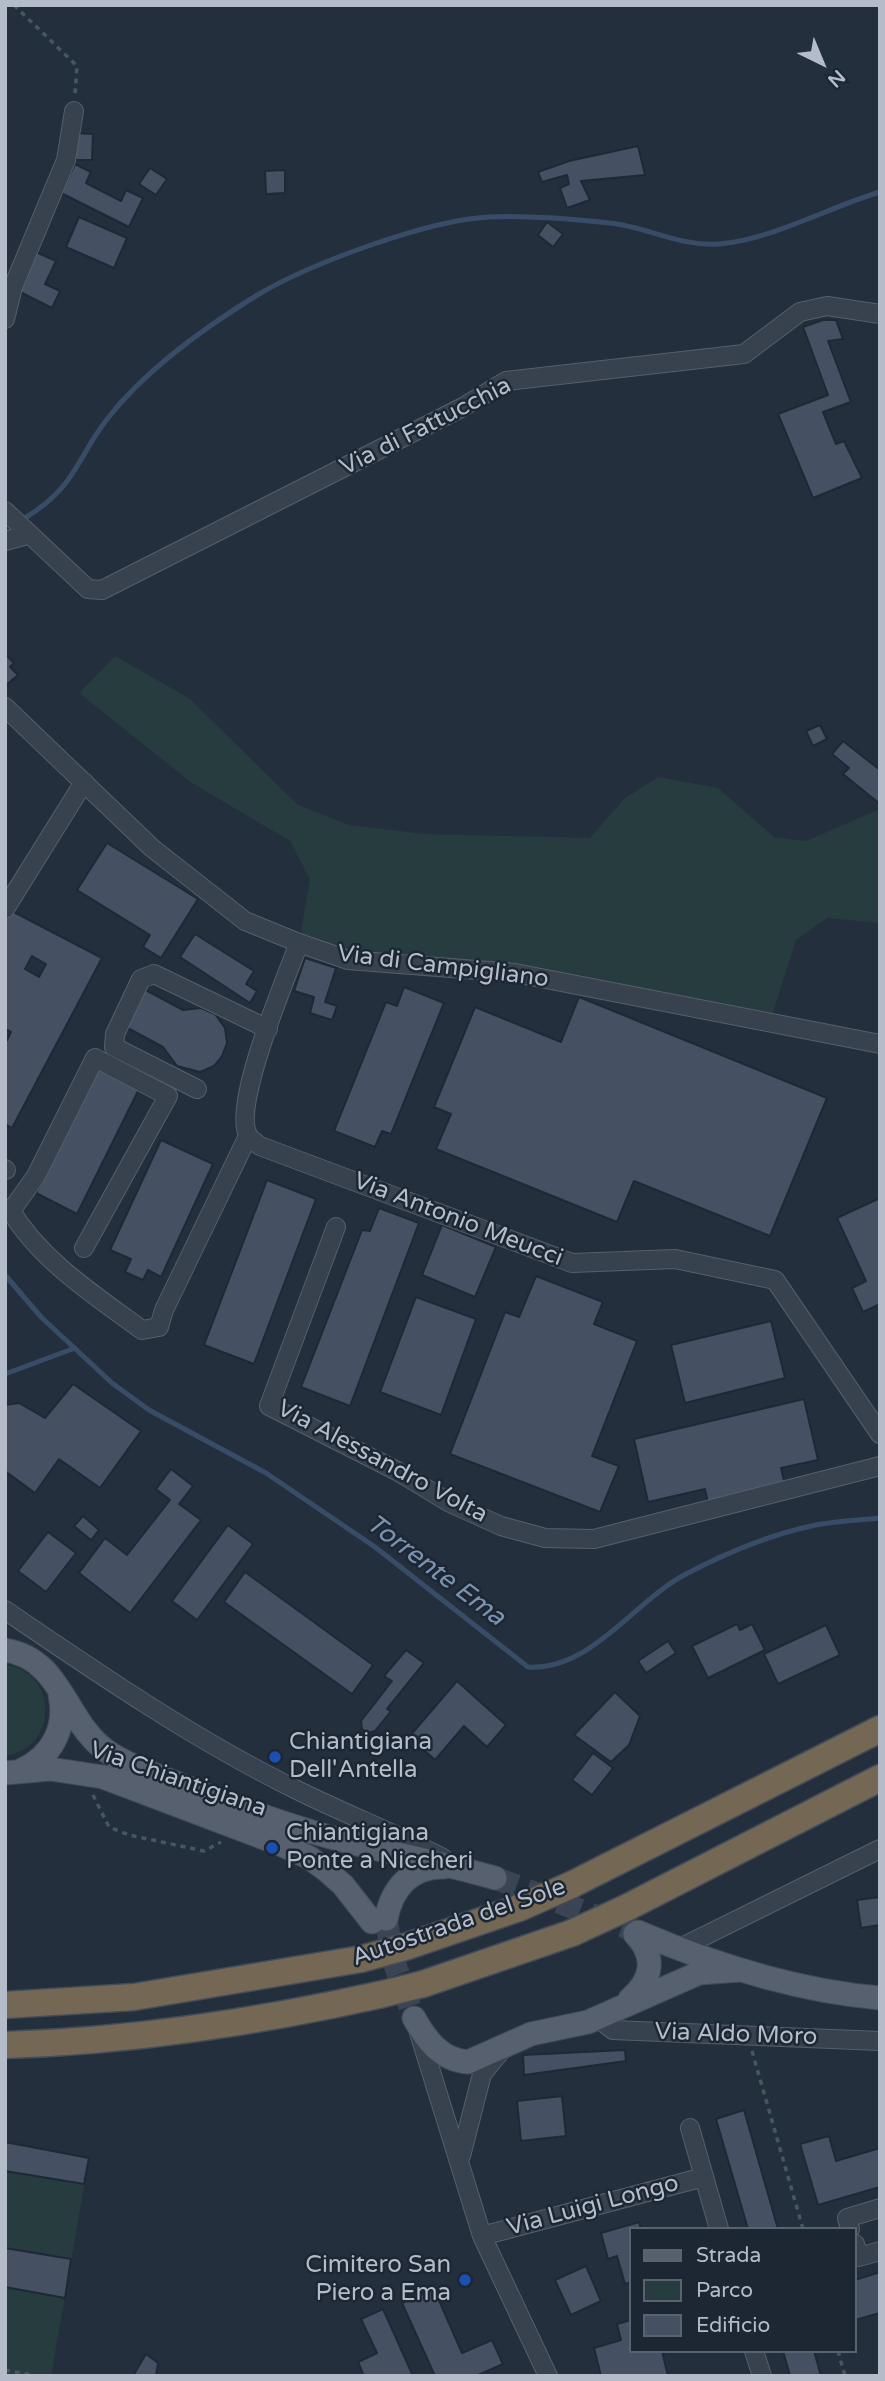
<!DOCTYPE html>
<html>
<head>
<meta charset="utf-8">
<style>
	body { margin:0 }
	#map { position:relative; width:885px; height:2381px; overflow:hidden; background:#242f3e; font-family:"Varela Round",sans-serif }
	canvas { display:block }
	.frame { position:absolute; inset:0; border:7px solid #b4bcc9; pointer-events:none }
	.legend { position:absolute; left:629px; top:2227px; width:228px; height:126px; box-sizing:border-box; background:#1d2633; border:2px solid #59626f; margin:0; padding:9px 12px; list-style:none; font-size:21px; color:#b4bcc9 }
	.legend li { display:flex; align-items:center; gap:14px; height:35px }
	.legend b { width:35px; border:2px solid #59626f }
	.north { position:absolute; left:787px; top:28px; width:70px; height:70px; -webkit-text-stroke:5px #1d2633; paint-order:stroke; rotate:137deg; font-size:19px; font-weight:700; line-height:28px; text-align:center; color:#b4bcc9 }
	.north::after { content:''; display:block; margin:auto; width:24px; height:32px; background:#b4bcc9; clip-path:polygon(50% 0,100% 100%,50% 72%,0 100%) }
</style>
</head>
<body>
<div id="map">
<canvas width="885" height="2381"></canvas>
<div class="frame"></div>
<ul class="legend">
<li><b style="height:9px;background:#56606e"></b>Strada</li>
<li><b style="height:19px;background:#263c3f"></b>Parco</li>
<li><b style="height:19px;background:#455162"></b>Edificio</li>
</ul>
<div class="north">N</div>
</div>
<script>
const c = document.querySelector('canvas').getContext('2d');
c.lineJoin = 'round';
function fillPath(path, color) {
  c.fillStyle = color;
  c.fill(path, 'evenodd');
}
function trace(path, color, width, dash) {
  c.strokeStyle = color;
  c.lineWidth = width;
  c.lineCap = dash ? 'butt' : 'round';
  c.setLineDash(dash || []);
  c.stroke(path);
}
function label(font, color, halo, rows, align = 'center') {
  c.font = font + ' "Varela Round",sans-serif';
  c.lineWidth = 5;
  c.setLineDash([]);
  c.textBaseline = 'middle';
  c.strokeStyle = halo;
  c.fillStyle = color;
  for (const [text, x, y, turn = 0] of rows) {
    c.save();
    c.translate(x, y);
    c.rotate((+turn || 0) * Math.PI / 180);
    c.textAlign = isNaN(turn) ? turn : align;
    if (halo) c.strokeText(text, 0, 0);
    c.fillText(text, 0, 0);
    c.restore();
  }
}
fillPath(new Path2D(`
	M115,656L190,699L298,805L349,825L424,834L590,838L624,799L658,777L718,788L774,837L806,841L880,809V923L827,918L796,940L770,1022L515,973L348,960L299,943L310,879L290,841L192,783L79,693Z
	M5,1665C59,1672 59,1748 5,1756Z
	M5,2142L89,2158L51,2376H5Z`), '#263c3f');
trace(new Path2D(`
	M25,518C77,486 75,460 108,418C147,368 205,327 259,294C312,263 428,220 489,217C528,215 572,219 610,223C647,227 681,247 719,244C771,240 829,207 880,192
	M5,1275L41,1317L112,1383L149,1410L266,1473L375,1547L528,1667C591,1671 634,1601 686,1574C726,1553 771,1534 816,1525C836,1521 859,1520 880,1518
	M5,1374L75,1348`), '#394c67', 5);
const building = new Path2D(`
	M75,133L93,134L92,160H74Z
	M638,146L645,175L581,181L590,200L567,208L560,188L569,184L567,175L542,182L538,172L569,161Z
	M75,164L91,172L86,183L121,201L126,190L143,198L129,227L61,193Z
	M150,168L167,179L156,195L139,184Z
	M285,170V193L266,194L265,171Z
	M79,217L127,238L114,268L66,247Z
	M547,222L563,234L553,247L538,235Z
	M36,252L56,261L45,284L60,291L52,308L18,291Z
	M823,320H836L843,339L828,341L851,402L823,412L836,444L844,441L862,478L813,498L778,414L828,395L803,327Z
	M5,654L14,663L10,667L18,675L5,686Z
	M820,725L827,739L813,746L806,731Z
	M843,741L880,770V804L843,774L849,768L832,754Z
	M107,843L198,899L161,958L143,947L150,935L77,890Z
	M8,909L102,958L12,1128L5,1124V1044L11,1032L5,1029V914ZM32,956L46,964L39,977L25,969Z
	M195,934L254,971L246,984L257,991L250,1003L180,957Z
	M305,958L336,968L325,1002L337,1006L332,1020L310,1013L314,997L294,991Z
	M404,987L444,1003L391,1134L382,1131L375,1147L334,1131L386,1002L397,1006Z
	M142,988L183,1010L201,1008L215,1014L225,1028L227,1043L222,1056L214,1066L200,1072L177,1066L163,1047L122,1025Z
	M579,997L827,1098L770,1236L634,1181L617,1222L436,1149L451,1114L434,1107L475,1007L561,1042Z
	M98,1067L140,1087L77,1214L36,1193Z
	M161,1140L213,1164L161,1277L148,1270L143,1280L125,1272L131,1259L110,1250Z
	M267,1180L316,1199L254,1364L204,1345Z
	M880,1198V1308L878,1305L863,1312L852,1288L866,1281L837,1218Z
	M379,1208L419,1223L350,1406L301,1387L362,1230L370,1231Z
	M442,1225L496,1247L475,1297L422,1275Z
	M536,1276L603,1302L594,1324L637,1341L592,1456L619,1466L600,1512L450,1454L505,1312L519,1317Z
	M416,1297L476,1319L441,1415L380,1392Z
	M771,1321L785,1378L685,1403L671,1345Z
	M73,1384L141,1431L100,1488L59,1459L35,1493L5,1471V1405L19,1403L45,1418Z
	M804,1399L818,1460L781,1468L785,1485L708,1503L705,1489L648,1502L634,1439Z
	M171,1469L193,1486L179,1504L201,1520L130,1613L79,1573L105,1538L127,1555L170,1500L156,1489Z
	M83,1516L99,1530L91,1540L74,1526Z
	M228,1525L253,1544L197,1620L172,1601Z
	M48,1532L76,1553L46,1592L18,1571Z
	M245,1572L373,1665L352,1694L224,1602Z
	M737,1624L740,1630L752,1624L765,1650L708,1678L692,1646Z
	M826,1625L840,1655L778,1684L764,1654Z
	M668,1641L676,1653L646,1673L638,1661Z
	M406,1650L424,1663L387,1709L391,1711L375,1731L368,1733L362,1729L361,1721L392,1681L384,1676Z
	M457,1681L506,1725L487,1747L464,1726L435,1760L409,1737Z
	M615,1692L640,1716L629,1745L611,1762L574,1735Z
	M593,1753L613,1768L592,1795L572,1780Z
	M880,1897V1925L861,1928L857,1900Z
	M625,2050L626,2061L524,2075L523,2055Z
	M562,2096L566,2136L521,2141L517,2101Z
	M744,2110L778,2229H748L716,2119Z
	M829,2136L836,2161L880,2148V2187L818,2205L800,2144Z
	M5,2142L89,2158L84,2184L5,2171Z
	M639,2222L641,2229H631V2282L625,2284L617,2256L608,2259L601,2233Z
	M5,2248L71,2259L65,2298L5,2287Z
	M586,2266L601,2301L571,2315L555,2280Z
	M880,2272V2313L855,2320V2280Z
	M434,2289L462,2353L492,2340L503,2364L476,2376H435L402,2303Z
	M383,2309L413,2376H364L358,2362L377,2353L361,2319Z
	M631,2320V2351H662L668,2376H601L594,2348L621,2340L617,2324Z
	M783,2351H814L821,2376H790Z
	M146,2354L158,2363L156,2376H133Z`);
fillPath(building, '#455162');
trace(building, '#1f2835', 2);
trace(new Path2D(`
	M495,1878L638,1932
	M386,1919L393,1959L414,2018`), '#3a4453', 23, [23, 11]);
const minor = new Path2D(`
	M5,319L13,287L66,160L74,111
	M5,511L88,589L102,590L463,407L506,381L744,354L800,312L827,306L880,314
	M5,541L27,535
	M5,707L152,848L245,921L299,943L348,960L515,973L880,1044
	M5,909L84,782
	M299,943C286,978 232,1105 248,1135C250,1139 256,1143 260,1146L572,1263L675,1259L775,1280L880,1434
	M197,1089L114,1047L115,1034L141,979L154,974L268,1029
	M5,1169L6,1170
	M336,1227L269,1406L397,1471L450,1503L501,1526L545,1538L594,1539L880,1466
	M84,1248L168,1096L95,1058L36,1176L11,1211C41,1261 96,1296 142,1330L159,1327L164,1310L248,1136
	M5,1610C99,1674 195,1740 297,1790C345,1814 395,1833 443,1858
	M680,1948L880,1849
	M606,2015L604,2023L613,2030L880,2041
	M419,2033L482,2236L548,2376
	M690,2128L719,2229
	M461,2156L482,2074L501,2051
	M850,2229L847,2218L880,2208
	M482,2236L704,2177
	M855,2244L859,2257L880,2251
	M754,2351L762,2376`);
const major = new Path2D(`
	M5,1650C64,1659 65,1726 111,1754C131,1767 157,1775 179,1784C228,1804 279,1823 330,1837C384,1852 440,1862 495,1878
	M22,1770C52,1756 67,1728 60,1695
	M5,1773L50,1769L103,1777L280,1844L310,1858L326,1870L343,1885L372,1922
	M386,1919C392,1888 411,1866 444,1867
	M638,1932C715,1965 797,1991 880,1998
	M630,1999C652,1980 657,1957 635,1934
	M414,2018C426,2040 441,2060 468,2062L531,2034L588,2022L699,1973L741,1970`);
const highway = new Path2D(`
	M571,1885L880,1729
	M626,1908L880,1778
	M405,1947L519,1908
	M423,1984L572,1933
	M5,2005L134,1997L361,1959
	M5,2045C133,2041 258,2022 383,1994`);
trace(minor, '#565f6c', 20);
trace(major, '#414a57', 25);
trace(highway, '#434c59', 29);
trace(new Path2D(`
	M14,5L77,66L75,94
	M93,1795L109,1827L129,1835L204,1851L221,1842
	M752,2051L803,2229
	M838,2351L845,2376
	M5,2370L37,2376`), '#44595c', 3.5, [5, 5]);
trace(minor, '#38414e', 18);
trace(major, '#56606e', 23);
trace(highway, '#746855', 26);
const highwayBridge = new Path2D(`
	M519,1908L571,1885
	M572,1933L626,1908
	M361,1959L405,1947
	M383,1994L423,1984`);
trace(highwayBridge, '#434c59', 29, []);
trace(highwayBridge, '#746855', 26);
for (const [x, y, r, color] of [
	[275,1757,7,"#1a4fb4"],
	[272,1848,7,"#1a4fb4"],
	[465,2280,7,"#1a4fb4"]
]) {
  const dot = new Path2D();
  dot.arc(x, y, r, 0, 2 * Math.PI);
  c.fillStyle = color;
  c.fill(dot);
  trace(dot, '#1d2633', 2.5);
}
label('24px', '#b4bcc9', '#1d2633', [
	["Via di Fattucchia",426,427,-27],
	["Via di Campigliano",443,967,7],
	["Via Antonio Meucci",458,1220,21],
	["Via Alessandro Volta",382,1462,28],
	["Via Chiantigiana",178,1780,19],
	["Autostrada del Sole",459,1923,-19],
	["Via Aldo Moro",736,2035,2],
	["Via Luigi Longo",593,2206,-15]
]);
label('24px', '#b4bcc9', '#1d2633', [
	["Chiantigiana",289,1743],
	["Dell'Antella",289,1771],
	["Chiantigiana",286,1834],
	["Ponte a Niccheri",286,1862],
	["Cimitero San",451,2266,"right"],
	["Piero a Ema",451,2294,"right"]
], 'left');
label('italic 26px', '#7c92b1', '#1d2633', [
	["Torrente Ema",435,1571,37]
]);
</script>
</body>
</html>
